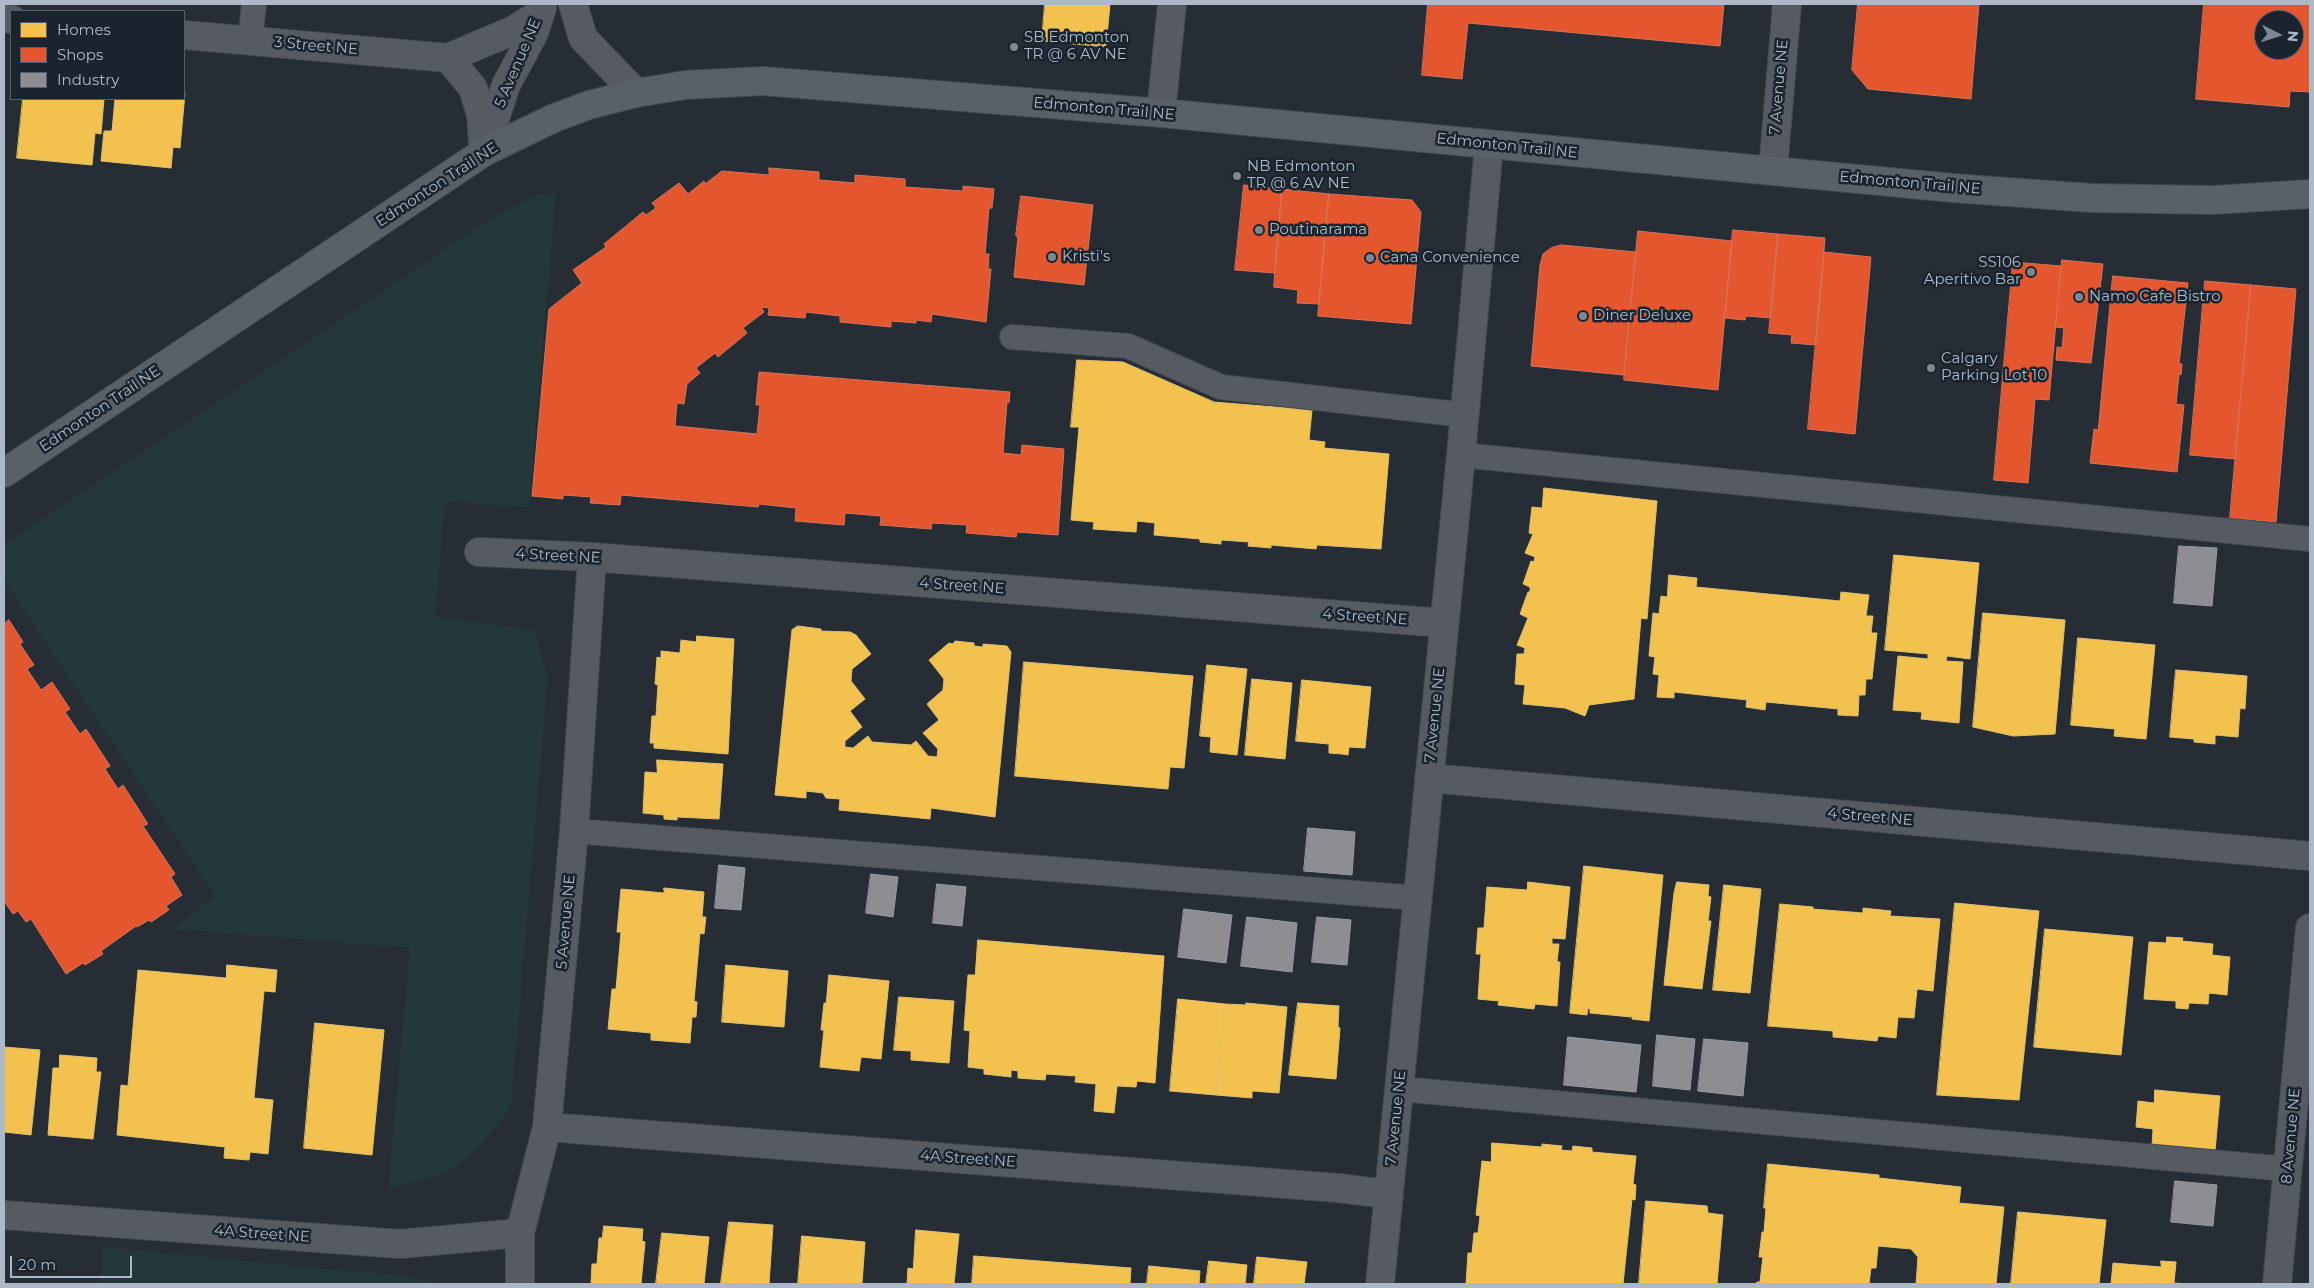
<!DOCTYPE html>
<html>
<head>
<meta charset="utf-8">
<style>
	body { margin:0 }
	#map { position:relative; width:2314px; height:1288px; overflow:hidden; background:#262d34; font-family:Montserrat,sans-serif }
	canvas { display:block }
	.frame { position:absolute; inset:0; border:5px solid #aeb9c7; pointer-events:none }
	.legend { position:absolute; left:10px; top:10px; width:175px; height:90px; box-sizing:border-box; background:#19242f; border:1px solid #55606c; margin:0; padding:6px 9px; list-style:none; font-size:15px; color:#aeb9c7 }
	.legend li { display:flex; align-items:center; gap:10px; height:25px }
	.legend b { width:25px; border:1px solid #55606c }
	.north { position:absolute; left:2254px; top:10px; width:50px; height:50px; box-sizing:border-box; background:#19242f; border:1px solid #55606c; border-radius:50%; rotate:95deg; font-size:14px; font-weight:700; line-height:20px; text-align:center; color:#aeb9c7 }
	.north::after { content:''; display:block; margin:auto; width:18px; height:22px; background:#7e8894; clip-path:polygon(50% 0,100% 100%,50% 72%,0 100%) }
	.scale { position:absolute; left:10px; top:1256px; width:122px; height:22px; box-sizing:border-box; border:2px solid #aeb9c7; border-top:0; padding-left:6px; font-size:15px; line-height:18px; white-space:nowrap; color:#aeb9c7; -webkit-text-stroke:4px #19242f; paint-order:stroke }
</style>
</head>
<body>
<div id="map">
<canvas width="2314" height="1288"></canvas>
<div class="frame"></div>
<ul class="legend">
<li><b style="height:14px;background:#f2c14e"></b>Homes</li>
<li><b style="height:14px;background:#e4572e"></b>Shops</li>
<li><b style="height:14px;background:#8d8d92"></b>Industry</li>
</ul>
<div class="north">N</div>
<div class="scale">20 m</div>
</div>
<script>
const c = document.querySelector('canvas').getContext('2d');
c.lineJoin = 'round';
function fillPath(path, color) {
  c.fillStyle = color;
  c.fill(path, 'evenodd');
}
function trace(path, color, width, dash) {
  c.strokeStyle = color;
  c.lineWidth = width;
  c.lineCap = dash ? 'butt' : 'round';
  c.setLineDash(dash || []);
  c.stroke(path);
}
function label(font, color, halo, rows, align = 'center') {
  c.font = font + ' Montserrat,sans-serif';
  c.lineWidth = 5;
  c.setLineDash([]);
  c.textBaseline = 'middle';
  c.strokeStyle = halo;
  c.fillStyle = color;
  for (const [text, x, y, turn = 0] of rows) {
    c.save();
    c.translate(x, y);
    c.rotate((+turn || 0) * Math.PI / 180);
    c.textAlign = isNaN(turn) ? turn : align;
    if (halo) c.strokeText(text, 0, 0);
    c.fillText(text, 0, 0);
    c.restore();
  }
}
fillPath(new Path2D(`
	M556,193L529,508L445,501L435,617L534,630L548,677L511,1105C497,1126 481,1148 460,1163C443,1176 409,1183 388,1189L410,948L172,929L215,896L4,580V545L485,222L537,195Z
	M103,1247L413,1277L437,1284H100Z`), '#23383a');
const homes = new Path2D(`
	M1045,4H1110L1106,47L1042,41Z
	M184,93H185L180,148L173,147L171,168L101,161L104,131H112L115,99H184Z
	M23,99H104L101,134L95,133L92,165L17,158Z
	M1077,360L1123,362L1214,402L1312,410L1309,440L1325,442L1324,448L1389,454L1381,549L1317,545L1316,549L1271,545V548L1248,546L1249,542L1221,540V544L1200,542V539L1154,535L1155,523L1137,521L1136,532L1093,529L1094,522L1071,520L1079,427H1071Z
	M1544,488L1657,501L1647,619L1641,618L1634,699L1589,705L1585,716L1565,708L1523,704L1525,685L1515,684L1517,654H1524L1525,648L1517,645L1528,618L1520,614L1528,592H1530V587L1523,584L1531,561L1534,562L1535,557L1525,553L1533,534L1529,533L1532,507L1542,508Z
	M1894,555L1979,563L1970,659L1947,656L1946,661L1963,662L1959,723L1921,719L1922,712L1893,710L1898,656L1928,659V654L1885,650Z
	M1669,575L1697,578L1696,587L1840,601L1841,592L1869,595L1866,616H1873L1871,633H1877L1872,679H1866L1865,695H1859L1858,716L1838,715V709L1766,702L1765,710L1746,707L1747,700L1674,692V698L1657,697L1659,675L1653,674L1655,657L1649,656L1653,613L1659,614L1661,596L1667,597Z
	M1983,613L2065,620L2055,734L2013,736L1973,727Z
	M798,626L821,629V631L850,632L856,635L871,654L852,669L851,681L865,699L850,711L862,727L845,741V747L853,748L868,736L872,742L911,745L916,741L928,756L937,757L938,749L923,733L939,720L927,704L943,690L944,679L929,660L949,643L953,644L955,641L974,643V646L983,647V644L1007,646L1011,652L995,817L931,808L930,819L839,810L840,799L826,798L823,793L806,791V798L775,795L792,630Z
	M697,636L734,639L728,754L654,748V743H650L652,716H656L658,685L655,684L657,657L661,658V651L680,653L681,640L696,642Z
	M2078,638L2155,645L2146,739L2114,736L2115,729L2071,725Z
	M1024,662L1193,676L1184,768L1170,767L1168,789L1015,776Z
	M1207,665L1247,669L1237,755L1210,752L1211,737L1200,736Z
	M2176,670L2247,676L2245,709L2240,708L2238,737L2215,735V744L2194,742V739L2170,737Z
	M1252,679L1292,683L1285,759L1245,755Z
	M1302,680L1371,687L1365,748L1349,747L1348,755L1342,754L1329,753V744L1296,741Z
	M657,760L723,764L719,819L677,817V820L664,819V815L643,813L645,772L657,773Z
	M1584,866L1663,875L1649,1021L1632,1019V1014L1631,1017L1590,1013V1009L1588,1008L1587,1015L1570,1013Z
	M1528,882L1570,887L1565,939L1552,938V944H1559L1557,962H1560L1557,1006L1535,1004L1534,1009L1498,1005L1499,1001L1478,999L1481,954H1476L1478,928H1484L1487,887L1527,890Z
	M1677,882L1709,885L1708,896L1711,897L1708,921H1711L1702,989L1664,985L1674,893Z
	M1724,885L1761,889L1750,993L1713,990Z
	M664,888L704,892L702,917H706L704,934L700,933L694,1001L697,1002L696,1017H692L690,1043L651,1040V1033L608,1029L612,989H616L621,932H617L621,889L664,893Z
	M1955,903L2039,911L2019,1100L1937,1095Z
	M1780,904L1813,907V909L1863,913V908L1891,911L1890,916L1940,919L1933,991L1917,989L1914,1018L1898,1017L1896,1038L1878,1036L1877,1041L1833,1037V1031L1768,1026Z
	M2045,929L2133,937L2121,1055L2034,1047Z
	M2167,937L2183,938L2182,941L2213,944L2212,955L2230,957L2227,995L2209,993L2208,1004L2189,1003L2188,1009L2176,1008V1001L2144,999L2149,942L2166,943Z
	M978,940L1164,956L1155,1083L1137,1081L1136,1087L1117,1086L1114,1113L1094,1111L1096,1084L1075,1082L1076,1076L1046,1074L1045,1080L1018,1078V1071L1011,1070V1077L984,1074V1069L968,1067L970,1031L964,1030L968,975H975Z
	M227,965L277,970L275,992L264,991L254,1098L273,1100L268,1154L250,1152L249,1160L224,1158L225,1147L117,1135L121,1085L128,1086L138,970L226,978Z
	M726,965L788,971L784,1027L722,1022Z
	M829,975L889,981L881,1059L861,1057L859,1071L820,1067L824,1030H821L824,1003H826Z
	M899,997L954,1001L949,1063L911,1060V1051L894,1050Z
	M1178,999L1225,1004L1216,1095L1170,1091Z
	M1246,1003L1287,1007L1279,1093L1252,1091V1098L1216,1095L1225,1004L1246,1005Z
	M1298,1003L1339,1006L1338,1027L1340,1028L1336,1079L1289,1075Z
	M315,1023L384,1030L372,1155L304,1148Z
	M4,1047L40,1050L31,1135L4,1132Z
	M60,1055L97,1058L96,1072H101L93,1139L48,1135L53,1068H59Z
	M2155,1090L2220,1096L2215,1151L2152,1146L2153,1129L2136,1127L2138,1101L2154,1103Z
	M1492,1143L1542,1147V1144L1562,1146L1561,1150L1572,1151L1573,1146L1592,1148V1152L1636,1156L1633,1184L1636,1185L1635,1200L1632,1199L1623,1284H1466L1468,1253H1472L1474,1233H1478L1480,1216L1476,1215L1482,1161L1491,1162Z
	M1768,1164L1879,1175V1178L1961,1187L1959,1203L2004,1207L1996,1284H1916L1918,1257L1911,1249L1878,1246L1876,1268H1871L1869,1284H1756L1757,1282H1760L1762,1265L1763,1257H1759L1762,1232H1764L1766,1208H1764Z
	M1646,1201L1707,1206L1708,1213L1723,1215L1717,1284H1639Z
	M2018,1212L2106,1220L2099,1284H2011Z
	M729,1222L773,1225L769,1284L721,1283Z
	M604,1226L643,1229L642,1241L645,1242L641,1284H591L592,1264H597L599,1238H602Z
	M916,1230L959,1234L954,1284H907L908,1268L913,1269Z
	M662,1233L709,1237L704,1284H656Z
	M802,1236L865,1242L862,1284H798Z
	M974,1256L1131,1268L1130,1284H972Z
	M1257,1257L1307,1262L1304,1284H1254Z
	M1209,1261L1247,1265L1245,1284H1206Z
	M2161,1261L2176,1262L2174,1283L2190,1284H2111L2113,1263L2161,1267Z
	M1149,1266L1200,1271L1199,1284H1147Z`);
fillPath(homes, '#f2c14e');
trace(homes, '#debf72', 1);
const shops = new Path2D(`
	M1428,4H1724L1720,46L1468,23L1462,79L1422,75Z
	M1858,4H1979L1971,99L1868,89L1852,70Z
	M2204,4H2310V92L2290,91L2289,107L2196,99ZM2264,20H2294V50H2264Z
	M769,168L819,172V180L855,183V175L905,179V187L963,191V186L994,189L992,208H989L985,254H989L988,269H991L986,322L932,314L931,322L916,320V323L891,321V327L840,322V316L806,312L805,318L768,315L769,308L761,307L764,312L743,328L747,333L718,357L715,353L696,368L700,373L687,384L684,404L677,403L675,426L757,434L760,405H756L759,372L1010,392L1009,403L1007,402L1003,453L1021,455L1022,445L1064,449L1058,535L1017,532L1016,537L966,533L967,525L932,523L931,529L880,525L881,516L845,513L844,525L795,521L796,508L759,504L758,507L621,495L620,505L590,503L591,497L563,495V499L532,496L549,309L582,283L573,270L606,247L604,244L643,212L646,215L656,208L652,203L679,183L688,194L704,181L705,184L722,171L769,175Z
	M1244,185L1282,189L1275,273L1235,270Z
	M1282,189L1329,194L1319,304L1297,303L1298,290L1274,287Z
	M1329,194L1412,200L1421,212L1411,324L1318,316Z
	M1021,196L1093,205L1084,285L1014,277L1018,237L1016,236Z
	M1733,230L1778,234L1771,318L1746,316L1745,320L1725,318Z
	M1638,231L1732,241L1718,390L1624,380Z
	M1778,234L1825,238L1816,345L1791,343L1792,335L1769,333Z
	M1561,245L1636,252L1624,375L1531,366L1540,265L1543,254L1551,248Z
	M1824,252L1871,257L1855,434L1808,429Z
	M2062,260L2103,264L2091,363L2056,360L2057,347L2062,348L2064,328L2056,327Z
	M2013,262L2061,266L2049,400L2035,399L2028,483L1994,480Z
	M2113,276L2188,283L2179,364H2182L2181,375L2179,374L2176,404L2184,405L2177,472L2090,463L2094,429L2098,430Z
	M2205,281L2251,285L2235,459L2190,455Z
	M2251,285L2296,289L2276,522L2230,518Z
	M9,620L23,642L20,644L34,665L27,669L41,690L52,682L70,709L65,712L80,734L86,729L110,766L105,769L118,789L123,785L148,824L143,826L175,874L171,877L182,895L166,906L169,910L151,922L149,920L137,927L136,926L101,951L103,954L85,965L83,963L66,974L31,919L26,922L18,911L13,914L4,901V624Z`);
fillPath(shops, '#e4572e');
trace(shops, '#d4745c', 1);
const industry = new Path2D(`
	M2179,546L2217,548L2212,606L2174,603Z
	M1308,828L1355,832L1352,875L1304,871Z
	M719,865L745,868L741,910L715,908Z
	M871,874L898,877L893,917L866,913Z
	M937,884L966,887L962,926L933,923Z
	M1184,909L1232,915L1226,963L1178,957Z
	M1247,917L1297,923L1292,972L1241,966Z
	M1317,917L1351,920L1347,965L1312,962Z
	M1657,1035L1695,1039L1690,1090L1653,1086Z
	M1568,1037L1641,1045L1636,1092L1564,1085Z
	M1704,1039L1748,1043L1743,1096L1698,1091Z
	M2175,1181L2217,1185L2213,1226L2171,1222Z`);
fillPath(industry, '#8d8d92');
trace(industry, '#979aa2', 1);
const service = new Path2D(`
	M250,41L254,4
	M1012,337L1128,346L1221,387L1465,415
	M1461,455L2310,539
	M574,831L1417,898
	M1400,1089L2288,1169`);
const minor = new Path2D(`
	M573,4L583,38L636,93
	M4,18L11,19
	M184,35L448,58L514,30L539,14
	M448,58L473,88L481,115L483,144
	M1161,113L1172,4
	M484,152L506,85L534,33L542,8
	M1773,170L1787,4
	M479,552L592,557L1444,623
	M1429,778L2310,856
	M547,1127L1338,1188L1388,1194
	M4,1215L400,1244L520,1233
	M520,1284V1233L547,1127L574,831L592,557
	M1380,1284L1461,455L1489,145`);
const tertiary = new Path2D(`
	M2277,1284L2310,928`);
const secondary = new Path2D(`
	M4,473L484,152L554,118L589,105L636,93L685,85L763,81L1161,113L1953,188L2091,198L2213,200L2310,194`);
trace(service, '#44494f', 26);
trace(minor, '#44494f', 30);
trace(tertiary, '#44494f', 30);
trace(secondary, '#44494f', 30);
trace(service, '#565b62', 24);
trace(minor, '#565b62', 28);
trace(tertiary, '#565b62', 28);
trace(secondary, '#5a6067', 28);
for (const [x, y, r, color] of [
	[1014,47,5,"#7e8894"],
	[1237,176,5,"#7e8894"],
	[1259,230,5,"#7e8894"],
	[1052,257,5,"#7e8894"],
	[1370,258,5,"#7e8894"],
	[2031,272,5,"#7e8894"],
	[2079,297,5,"#7e8894"],
	[1583,316,5,"#7e8894"],
	[1931,368,5,"#7e8894"]
]) {
  const dot = new Path2D();
  dot.arc(x, y, r, 0, 2 * Math.PI);
  c.fillStyle = color;
  c.fill(dot);
  trace(dot, '#19242f', 2);
}
label('15px', '#aeb9c7', '#19242f', [
	["SB Edmonton",1024,38],
	["TR @ 6 AV NE",1024,55],
	["NB Edmonton",1247,167],
	["TR @ 6 AV NE",1247,184],
	["Poutinarama",1269,230],
	["Kristi's",1062,257],
	["Cana Convenience",1380,258],
	["SS106",2021,263,"right"],
	["Aperitivo Bar",2021,280,"right"],
	["Namo Cafe Bistro",2089,297],
	["Diner Deluxe",1593,316],
	["Calgary",1941,359],
	["Parking Lot 10",1941,376]
], 'left');
label('15px', '#aeb9c7', '#19242f', [
	["3 Street NE",316,46,5],
	["5 Avenue NE",518,63,-67],
	["7 Avenue NE",1779,87,-85],
	["Edmonton Trail NE",1104,109,5],
	["Edmonton Trail NE",1507,146,6],
	["Edmonton Trail NE",1910,183,5],
	["Edmonton Trail NE",437,185,-33],
	["Edmonton Trail NE",100,409,-34],
	["4 Street NE",558,556,3],
	["4 Street NE",962,586,4],
	["4 Street NE",1365,617,4],
	["7 Avenue NE",1435,715,-84],
	["4 Street NE",1870,817,5],
	["5 Avenue NE",566,922,-85],
	["7 Avenue NE",1396,1118,-84],
	["8 Avenue NE",2291,1136,-85],
	["4A Street NE",968,1159,4],
	["4A Street NE",262,1234,4]
]);
</script>
</body>
</html>
